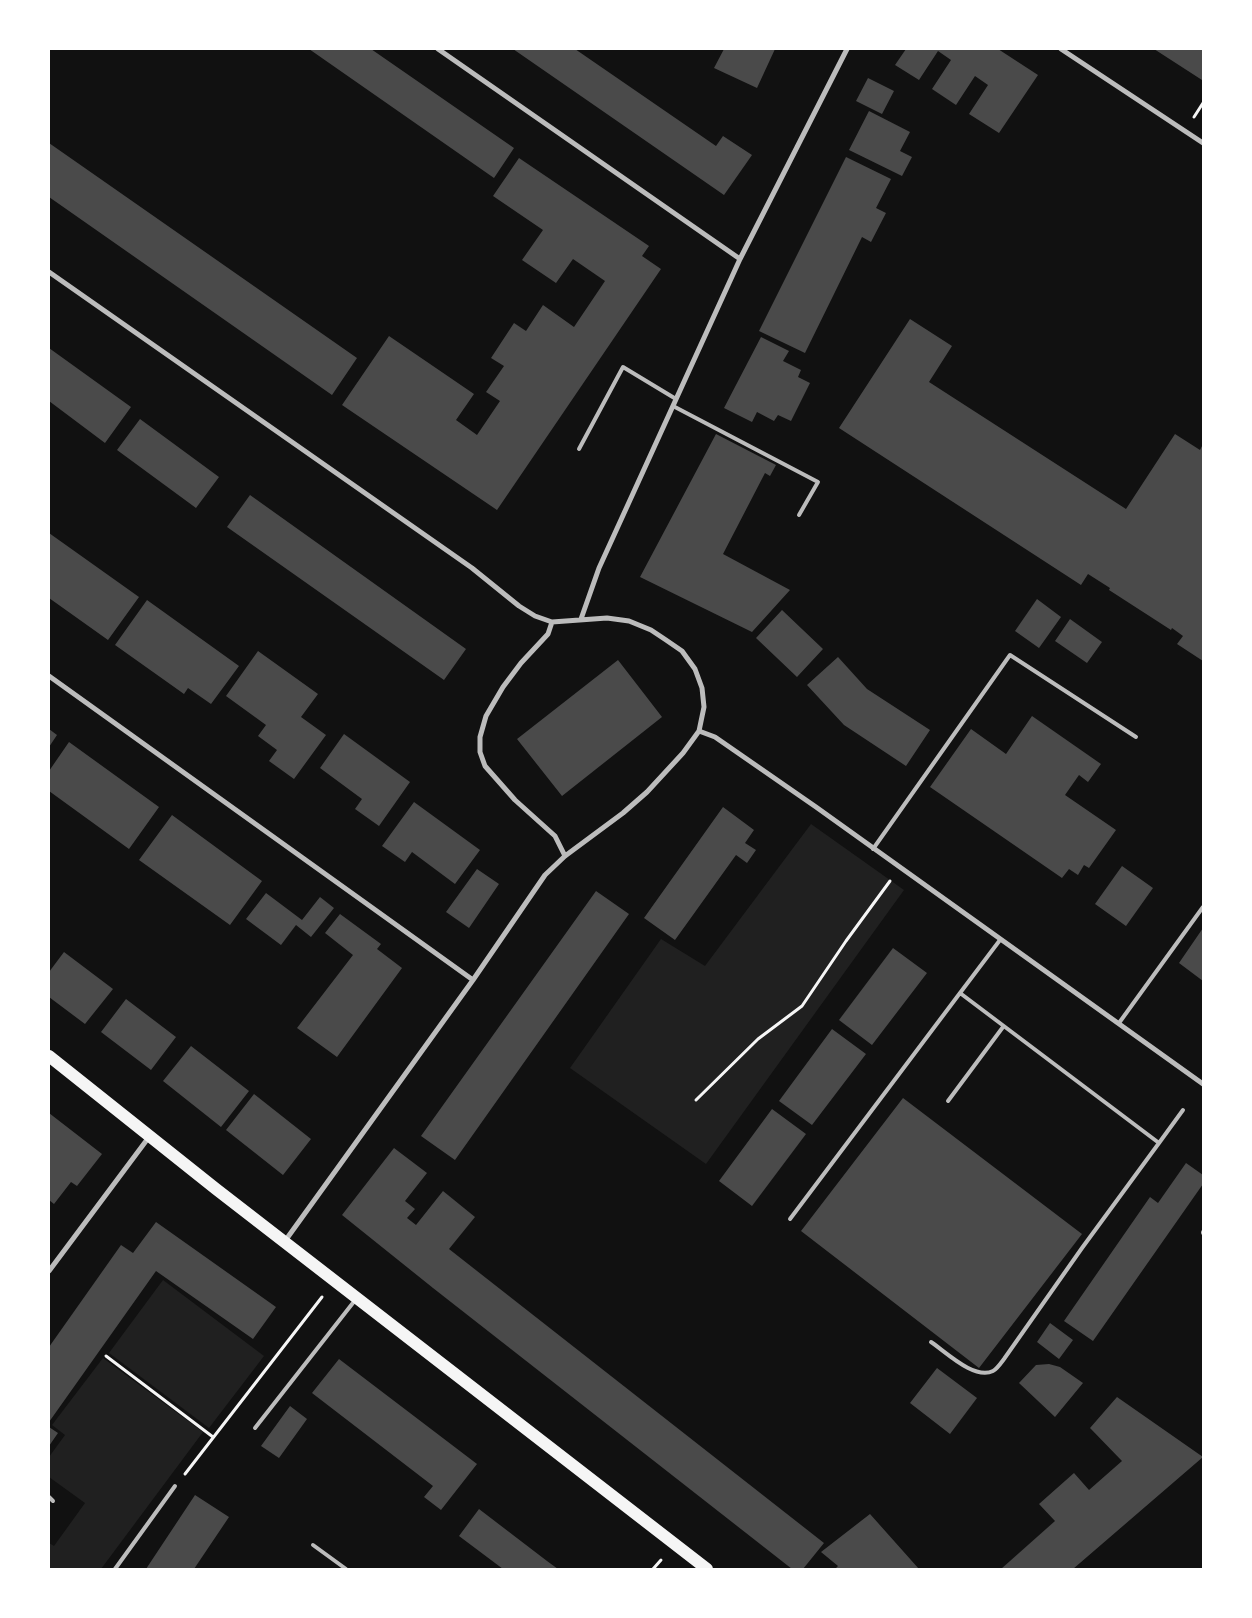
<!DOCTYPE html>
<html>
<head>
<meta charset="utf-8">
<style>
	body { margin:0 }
	#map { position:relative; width:1252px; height:1618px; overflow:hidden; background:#111; font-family:Raleway,sans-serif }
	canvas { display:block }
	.frame { position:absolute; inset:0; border:50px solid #fff; pointer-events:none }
</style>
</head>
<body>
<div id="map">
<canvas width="1252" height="1618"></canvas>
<div class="frame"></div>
</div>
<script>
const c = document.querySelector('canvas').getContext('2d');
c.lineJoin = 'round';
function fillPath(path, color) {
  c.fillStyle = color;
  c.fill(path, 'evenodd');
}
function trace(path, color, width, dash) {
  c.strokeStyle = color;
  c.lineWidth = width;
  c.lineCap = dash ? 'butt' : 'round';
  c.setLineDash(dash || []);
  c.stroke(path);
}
fillPath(new Path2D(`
	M811,824L904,890L706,1164L570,1068L661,939L705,966Z
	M163,1280L264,1356L209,1428L109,1353Z
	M103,1358L203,1432L101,1569H49V1543L54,1546L85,1503L49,1477V1457L65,1435L52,1425Z`), '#202020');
fillPath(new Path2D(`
	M309,49H371L514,148L494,178Z
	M513,49H575L716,146L723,136L752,155L724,195Z
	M724,49H775L757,88L714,68Z
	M906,49H998L1038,75L999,133L969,114L988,85L975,76L956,105L932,89L951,60L938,51L919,80L895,65Z
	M1154,49H1203V79L1202,80Z
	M868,78L894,91L882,114L856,101Z
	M869,111L910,132L900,151L912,157L902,176L849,150Z
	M49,143L357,358L332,395L49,197Z
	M846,157L891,179L876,208L886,213L871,242L862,237L805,353L759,331Z
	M519,158L649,246L642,256L661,269L497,510L342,405L389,336L474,394L456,420L477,435L500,401L486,392L504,366L491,358L514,323L526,331L543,305L574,327L605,281L573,259L556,283L522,260L543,230L493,196Z
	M910,319L952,346L929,382L1126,509L1175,434L1200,450L1203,444V661L1177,644L1183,636L1172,628L1171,630L1109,590L1110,588L1088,574L1081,585L839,428Z
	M761,337L789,351L783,361L801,370L798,377L810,383L791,421L778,415L774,421L757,412L752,422L724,408Z
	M49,348L131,407L105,443L49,401Z
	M140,419L219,477L196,508L117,450Z
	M716,434L776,465L770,476L765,473L723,554L790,590L752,632L640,577Z
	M250,495L466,649L444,680L227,527Z
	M49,533L139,597L108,640L49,598Z
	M1037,599L1061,617L1039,648L1015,631Z
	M147,600L239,666L211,704L188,688L184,694L115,645Z
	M782,610L823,649L797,677L756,638Z
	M1070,619L1102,642L1087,663L1055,641Z
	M258,651L318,694L301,717L326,735L294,779L269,761L277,750L258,736L266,725L226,696Z
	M838,657L867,689L930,730L906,766L844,725L807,685Z
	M618,660L662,717L562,796L517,739Z
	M1032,716L1101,764L1088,782L1079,775L1065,795L1116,830L1089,868L1084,865L1078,875L1069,869L1062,878L930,787L971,729L1006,754Z
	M49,729L57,735L49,747Z
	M344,734L410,782L379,826L355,809L362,799L320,768Z
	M69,742L159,807L129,849L49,791V771Z
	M414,802L480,850L455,884L412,852L405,862L382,846Z
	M723,807L754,830L745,843L756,850L747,863L736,855L675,940L644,918Z
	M172,815L262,881L230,925L139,860Z
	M1122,866L1153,888L1126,926L1095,904Z
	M477,869L499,884L469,928L446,912Z
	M596,891L629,914L455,1160L421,1136Z
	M266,893L302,920L320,897L334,908L311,937L296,925L281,945L246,919Z
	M340,914L381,944L377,949L402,968L337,1057L297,1028L353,955L325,933Z
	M1203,928V981L1179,963Z
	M893,948L927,973L872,1045L839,1020Z
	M64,952L113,989L85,1024L49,997V972Z
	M126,999L176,1037L151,1070L101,1032Z
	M832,1029L866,1054L812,1125L779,1101Z
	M191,1046L249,1091L221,1127L163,1081Z
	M254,1094L311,1139L283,1175L226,1130Z
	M903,1098L1082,1234L979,1368L801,1231Z
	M772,1109L806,1134L752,1206L719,1181Z
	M49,1113L102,1154L77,1186L71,1182L54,1204L49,1200Z
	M394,1148L427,1173L405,1201L415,1209L407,1218L416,1225L443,1191L475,1217L449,1249L824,1543L803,1569H792L433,1288L342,1215Z
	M1186,1163L1203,1175V1184L1093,1341L1064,1321L1150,1197L1158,1203Z
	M156,1222L276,1307L253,1339L156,1271L49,1422V1347L121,1245L133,1253Z
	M1050,1323L1073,1340L1059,1359L1037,1342Z
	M339,1359L477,1464L441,1510L424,1497L433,1486L312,1393Z
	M1049,1364L1060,1367L1083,1383L1055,1417L1019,1383L1036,1365Z
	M937,1368L977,1398L950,1434L910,1403Z
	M1117,1397L1203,1457L1073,1569H1001L1055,1521L1039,1504L1074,1473L1089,1490L1122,1461L1090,1428Z
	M290,1406L307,1419L279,1458L261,1446Z
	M49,1427L58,1433L49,1446Z
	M195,1495L229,1517L194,1569H146Z
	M479,1509L547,1561L558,1569H503L459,1536Z
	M870,1514L919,1569H835L838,1566L821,1552Z`), '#4a4a4a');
trace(new Path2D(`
	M1194,117L1203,103
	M696,1100L758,1039L802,1006L846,941L890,881
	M106,1356L213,1437
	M185,1474L322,1297
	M653,1569L661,1560`), '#f5f5f5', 3);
trace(new Path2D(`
	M673,406L818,482L799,515
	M579,449L623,367L676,399
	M873,849L1010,655L1136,737
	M1000,940L960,993L1159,1143L1183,1110
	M1119,1023L1203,907
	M948,1101L1003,1027
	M790,1219L960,993
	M1203,1232V1233
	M931,1342C946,1352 974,1380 993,1371C997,1369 1001,1363 1004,1359L1082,1248L1159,1143
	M255,1428L356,1299
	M49,1497L53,1501
	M313,1545L346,1569
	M115,1569L175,1486`), '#bcbcbc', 4);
trace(new Path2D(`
	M438,49L740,259
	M1061,49L1203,143
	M49,272L472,568L519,606L535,616L552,622L607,618L629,621L651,630L666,640L682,651L695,669L702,688L704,707L699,731L683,753L647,792L623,813L565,856L545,875L473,980L285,1241
	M581,619L599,568L740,259L847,49
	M552,622L548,634L521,663L503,687L486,716L480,737V752L485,766L515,800L555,836L565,856
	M49,676L473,980
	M699,731L715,737L816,807L1203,1084
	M49,1271L149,1137`), '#bcbcbc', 5);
trace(new Path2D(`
	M49,1056L216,1189L707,1569`), '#f5f5f5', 12);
</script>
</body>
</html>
